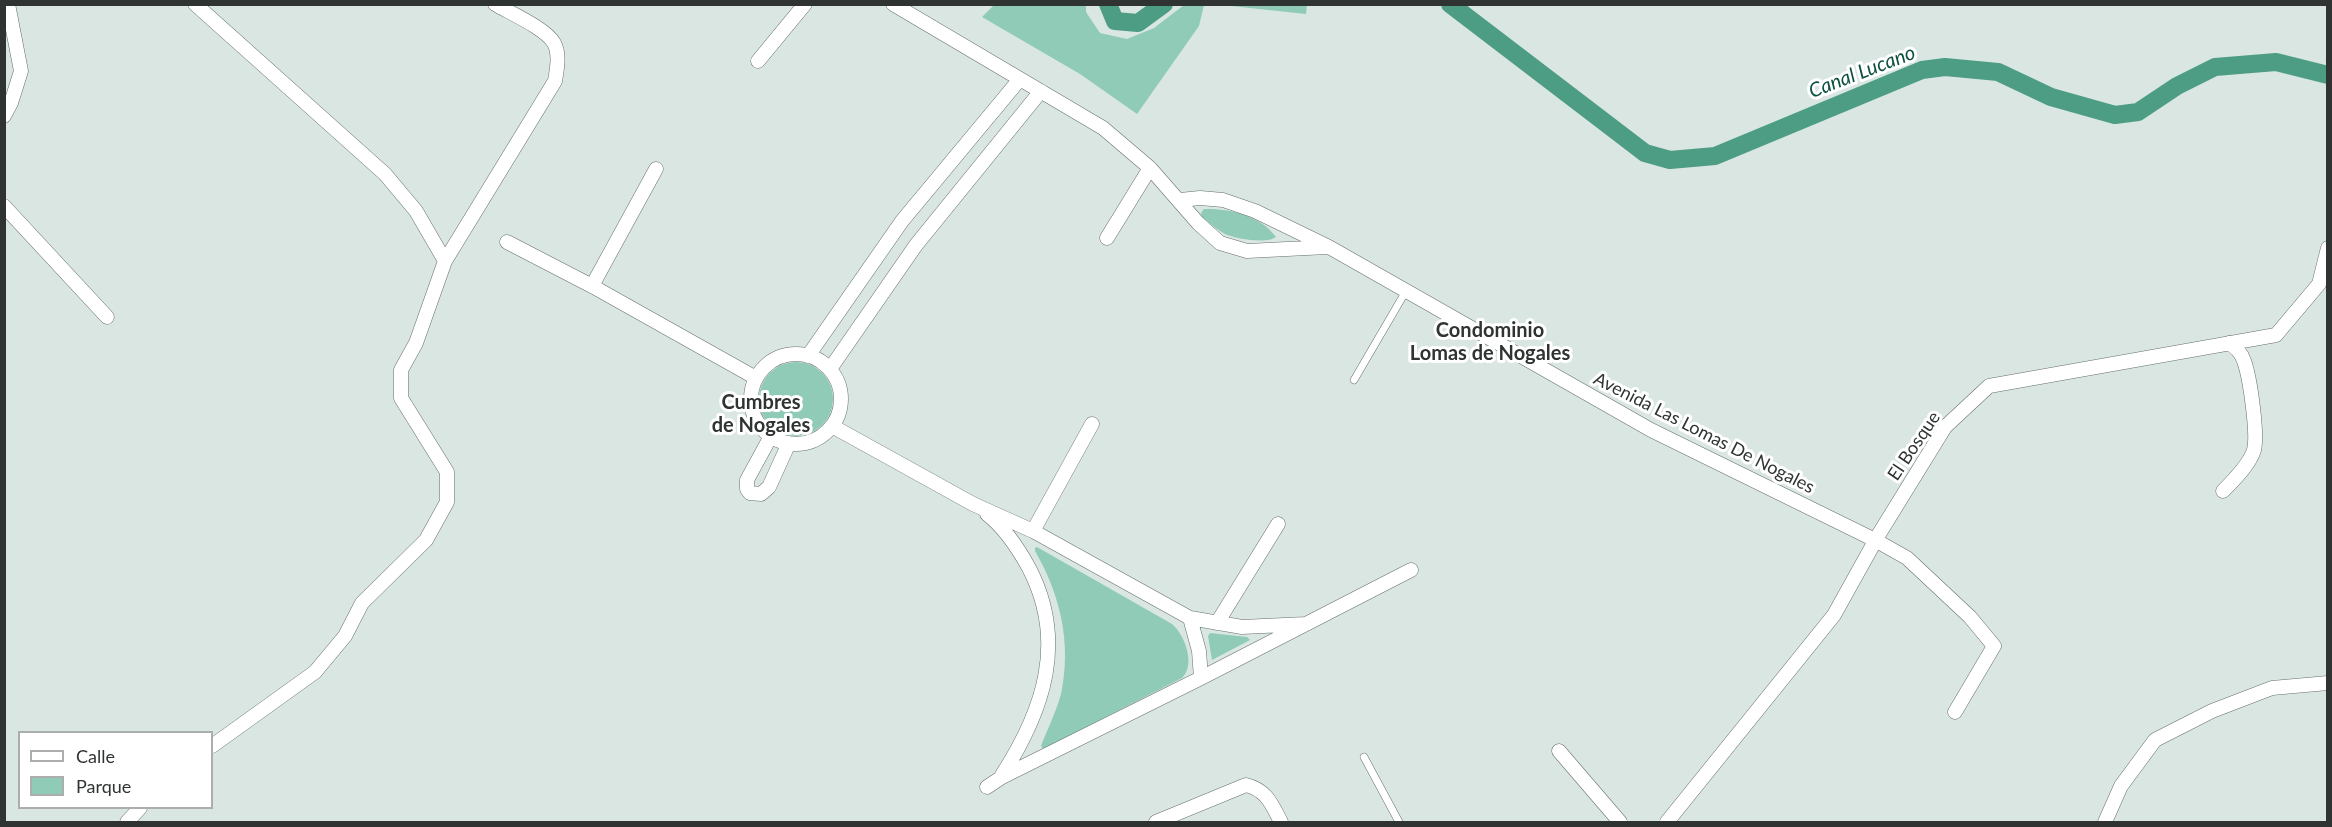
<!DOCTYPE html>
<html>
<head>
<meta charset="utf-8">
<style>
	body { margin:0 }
	#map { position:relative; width:2332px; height:827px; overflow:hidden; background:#dae6e2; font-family:Lato,sans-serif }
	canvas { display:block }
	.frame { position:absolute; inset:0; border:6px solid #2f3432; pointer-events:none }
	.legend { position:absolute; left:18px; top:731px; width:195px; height:78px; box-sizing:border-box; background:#fff; border:2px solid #acaead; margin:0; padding:8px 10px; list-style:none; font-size:18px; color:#2f3432 }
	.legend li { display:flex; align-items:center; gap:12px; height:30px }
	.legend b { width:30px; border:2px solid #acaead }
</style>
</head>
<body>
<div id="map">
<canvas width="2332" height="827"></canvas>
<div class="frame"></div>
<ul class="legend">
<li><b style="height:8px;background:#fff"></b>Calle</li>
<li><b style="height:16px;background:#90cbb8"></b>Parque</li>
</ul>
</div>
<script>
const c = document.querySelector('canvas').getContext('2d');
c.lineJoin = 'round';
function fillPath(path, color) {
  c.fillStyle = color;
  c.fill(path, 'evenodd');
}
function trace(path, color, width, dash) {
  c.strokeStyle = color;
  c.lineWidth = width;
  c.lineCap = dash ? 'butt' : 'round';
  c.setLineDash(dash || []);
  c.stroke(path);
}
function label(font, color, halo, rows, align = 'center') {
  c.font = font + ' Lato,sans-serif';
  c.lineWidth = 6;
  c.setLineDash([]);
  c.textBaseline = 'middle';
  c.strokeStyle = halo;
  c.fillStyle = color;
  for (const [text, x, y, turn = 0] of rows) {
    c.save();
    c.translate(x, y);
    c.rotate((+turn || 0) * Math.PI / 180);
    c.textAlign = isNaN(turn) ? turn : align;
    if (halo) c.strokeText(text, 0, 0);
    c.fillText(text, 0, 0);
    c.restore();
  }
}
fillPath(new Path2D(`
	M995,4L1086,5V12L1100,33L1127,39L1154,28L1184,5H1204L1199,26L1137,114L1080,74L982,17Z
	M1231,5L1307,4V5L1306,14L1231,6Z
	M1204,209C1230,208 1261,216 1276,237C1267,244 1236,239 1225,234C1217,230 1209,222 1202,217L1201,213Z
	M759 399a37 37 0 1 1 74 0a37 37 0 1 1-74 0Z
	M1037,547L1172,624C1185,635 1196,665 1182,678L1043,749L1041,746C1048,728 1056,712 1061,694C1072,643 1060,594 1035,551V548Z
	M1210,633L1247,637L1250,640L1212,660L1208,636Z`), '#90cbb8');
trace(new Path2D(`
	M1108,4L1115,21L1138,23L1164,4
	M1450,4L1645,153L1670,160L1715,156L1922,70L1945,67L1998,72L2051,97L2115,115L2138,112L2177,86L2215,67L2276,62L2328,75`), '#4d9d85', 18);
const lane = new Path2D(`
	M1354,380L1406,291
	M1364,757L1399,822`);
const street = new Path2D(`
	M195,4L385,174L416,211L445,261L416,343L401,370V398L447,472V502L426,540L362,603L345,636L315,672L212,746
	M893,4L1103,128L1150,168L1198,223L1220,243L1247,251L1327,247
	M758,61L805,4
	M4,116L11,103L21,71L8,4
	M1180,200L1200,198L1223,200L1255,211L1329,247L1651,430L1875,540L1907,558L1970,617L1994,646L1955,712
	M4,206L107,317
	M1107,238L1150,168
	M507,242L592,286L756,378
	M445,261L555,81C557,69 560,54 554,43C545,28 510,13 495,4
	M592,286L656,169
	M751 399a45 45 0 1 1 90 0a45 45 0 1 1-90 0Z
	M808,356L902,221L1020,79
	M830,369L916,245L1041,91
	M832,426L973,504L1033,531L1190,618L1242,627L1306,624
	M771,436L747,480V489L750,493L761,494L769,487L789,443
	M2223,491C2233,481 2250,464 2254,450C2258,434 2250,377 2244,361C2241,352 2236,348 2229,343
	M987,514C1005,528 1018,548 1029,568C1067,641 1044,710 1002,775
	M1033,531L1092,424
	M1190,618L1199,651L1201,678
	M1217,623L1278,524
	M1559,751L1620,822
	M987,787L1002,777L1201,678L1411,570
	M127,822L140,808
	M1156,822L1246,785C1267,790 1272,805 1281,822
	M1667,822L1834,615L1879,534L1945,427L1989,386L2276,335L2319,284L2328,248
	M2105,822L2121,786L2155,740L2212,711L2272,688L2328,683`);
trace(lane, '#656f6c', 8);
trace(street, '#656f6c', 15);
trace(lane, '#fff', 7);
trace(street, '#fff', 14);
label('18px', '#2f3432', '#fff', [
	["Avenida Las Lomas De Nogales",1704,433,27],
	["El Bosque",1914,446,-56]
]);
label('italic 20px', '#0d5141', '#fff', [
	["Canal Lucano",1862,72,-21]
]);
label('bold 20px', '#2f3432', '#fff', [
	["Condominio",1490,331],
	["Lomas de Nogales",1490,354],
	["Cumbres",761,403],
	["de Nogales",761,426]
]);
</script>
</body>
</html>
